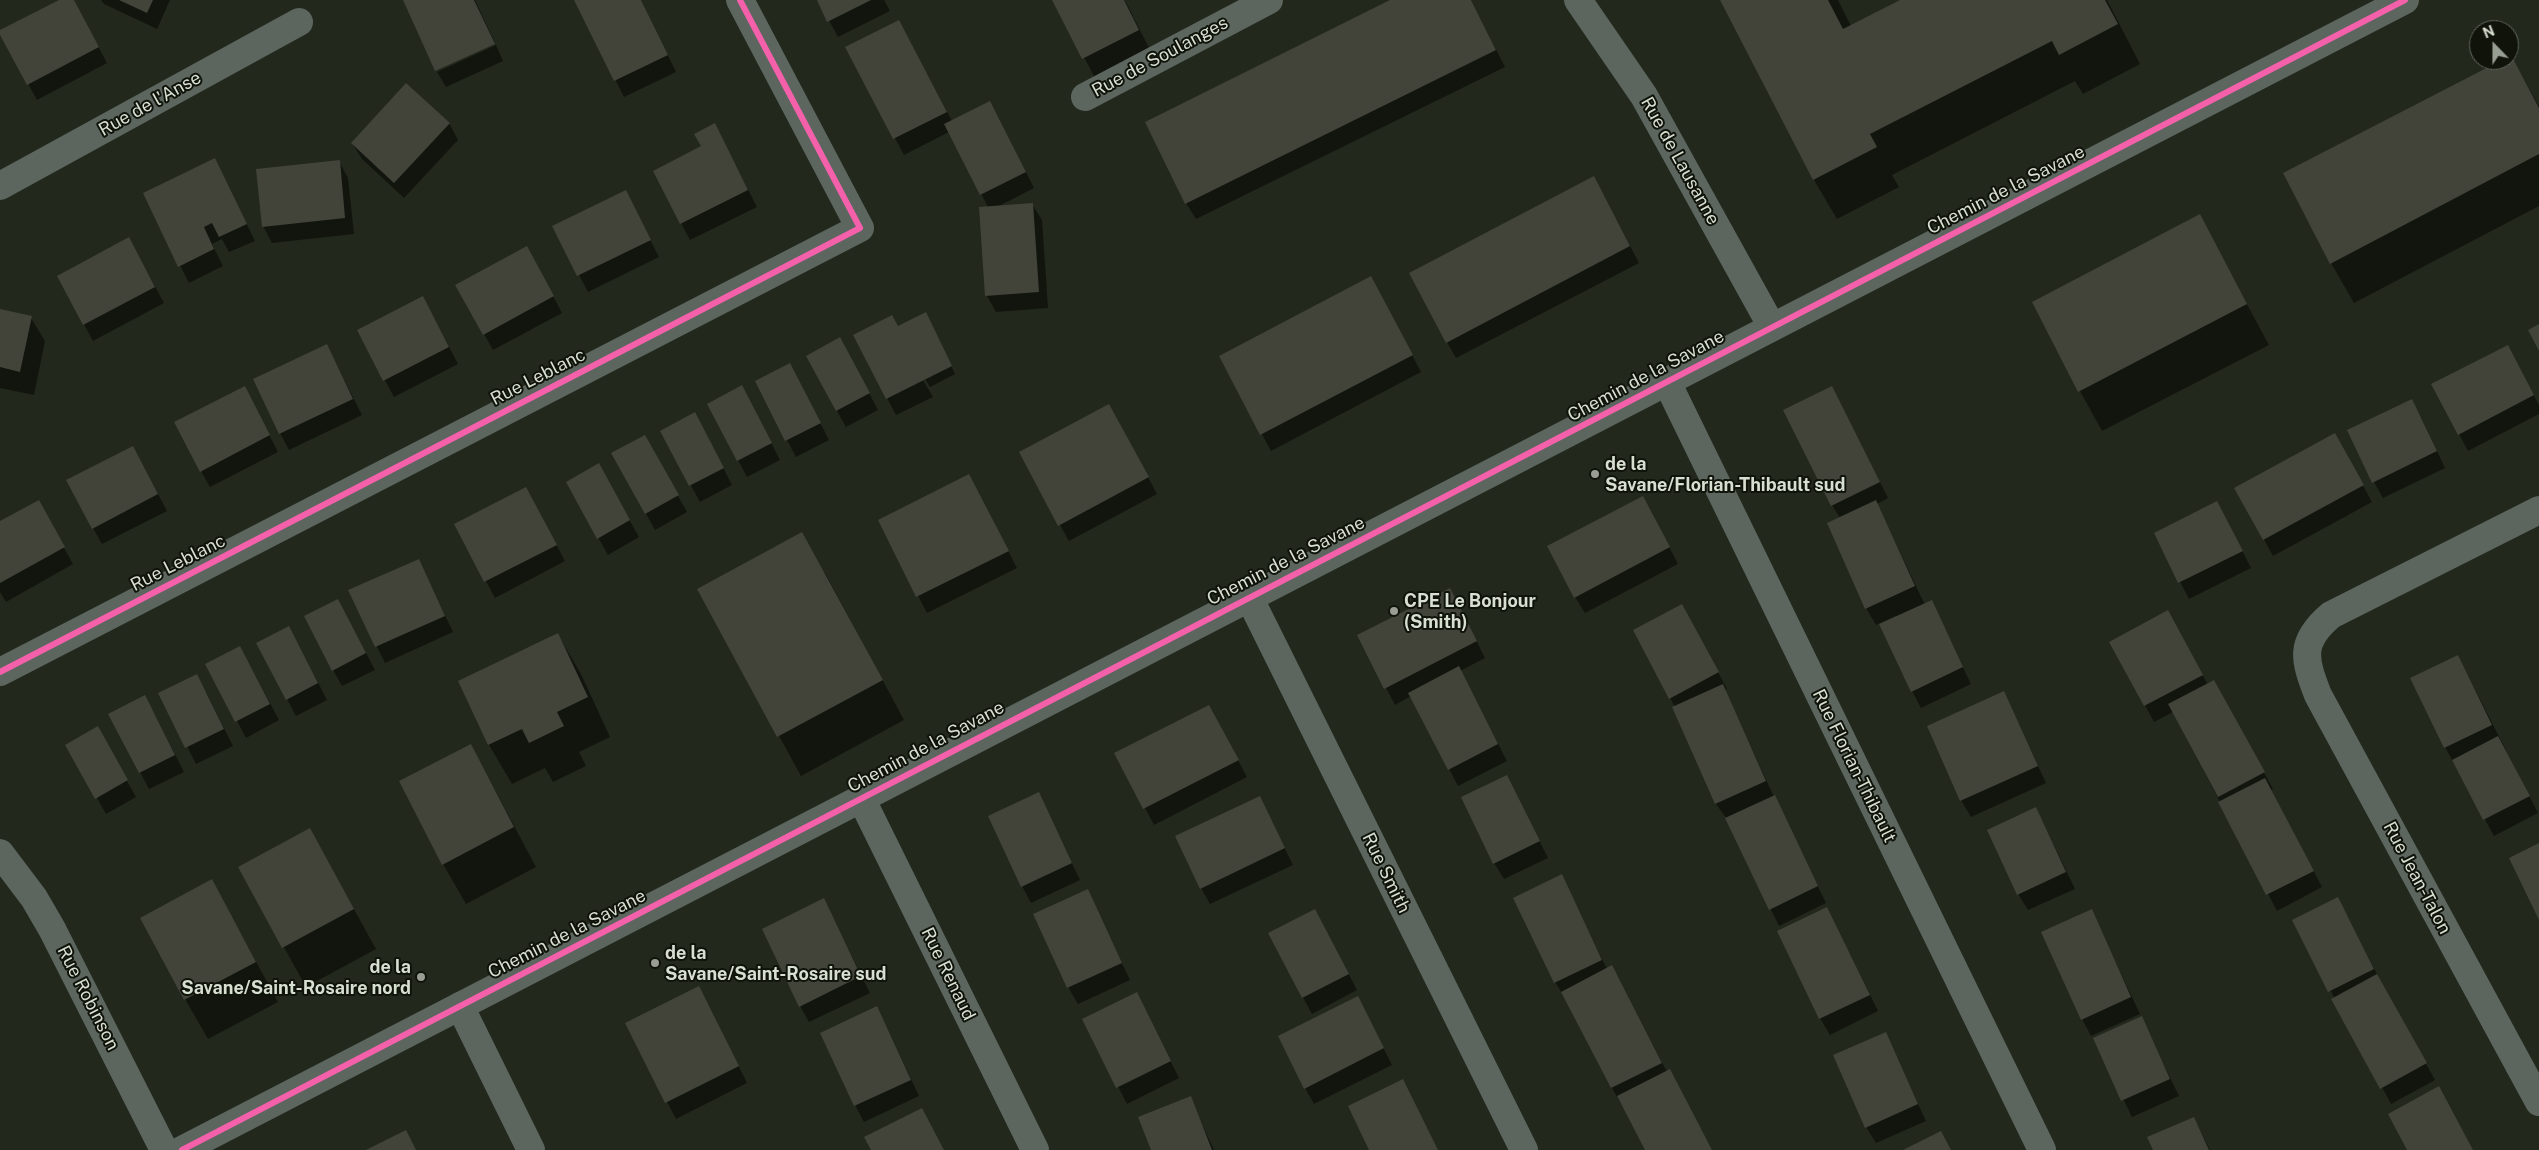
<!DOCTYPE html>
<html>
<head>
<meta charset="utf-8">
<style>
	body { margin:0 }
	#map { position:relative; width:2539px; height:1150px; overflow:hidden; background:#22281c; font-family:"Public Sans",sans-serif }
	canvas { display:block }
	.north { position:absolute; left:2469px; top:20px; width:50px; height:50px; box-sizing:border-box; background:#0f130a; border:1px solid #5f655a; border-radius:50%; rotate:338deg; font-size:14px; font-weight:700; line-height:20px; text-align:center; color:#d7dfd1 }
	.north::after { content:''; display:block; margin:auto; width:18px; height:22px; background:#989f92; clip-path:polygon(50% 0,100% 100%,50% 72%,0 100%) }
</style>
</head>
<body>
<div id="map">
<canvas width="2539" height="1150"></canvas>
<div class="north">N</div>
</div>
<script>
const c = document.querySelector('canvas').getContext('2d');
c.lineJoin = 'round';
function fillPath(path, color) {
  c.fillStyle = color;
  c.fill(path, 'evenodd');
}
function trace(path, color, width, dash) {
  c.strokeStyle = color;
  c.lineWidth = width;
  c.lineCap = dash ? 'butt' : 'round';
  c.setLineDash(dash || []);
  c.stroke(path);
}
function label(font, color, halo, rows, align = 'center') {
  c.font = font + ' "Public Sans",sans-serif';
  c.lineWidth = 4;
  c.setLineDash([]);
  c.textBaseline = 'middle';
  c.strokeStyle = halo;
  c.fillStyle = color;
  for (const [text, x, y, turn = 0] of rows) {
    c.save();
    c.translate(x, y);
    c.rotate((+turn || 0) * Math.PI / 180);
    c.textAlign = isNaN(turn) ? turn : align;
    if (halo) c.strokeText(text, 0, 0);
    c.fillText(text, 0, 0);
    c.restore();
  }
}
fillPath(new Path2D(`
	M62,0H73L107,63L37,100L0,32Z
	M101,0H170L157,29L104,4Z
	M404,0H475L495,43L436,69Z
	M575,0H641L676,72L624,97Z
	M818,0H884L890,11L838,37Z
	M1054,0H1125L1152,54L1097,82Z
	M1393,0H1471L1505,67L1196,219L1186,203Z
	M1722,0H1838L1851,26L1902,0H2107L2140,64L2083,94L2075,81L1892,175L1899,187L1837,219L1814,180Z
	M908,38L952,121L990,102L999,119L1034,188L999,206L1032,204L1042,220L1048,308L996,312L987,296L988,207L949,132L904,155L847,48Z
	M496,45L503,61L446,87L437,72Z
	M2511,57L2539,106V206L2354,303L2331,263L2504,60H2509Z
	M449,123L458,140L404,198L362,159L352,143Z
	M723,141L757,207L690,240L681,223Z
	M215,160L255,241L229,252L222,239L212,244L223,266L189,283L144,194Z
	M339,161L348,178L354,234L272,243L263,226Z
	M1603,194L1639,263L1456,358L1447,342Z
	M634,208L659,257L588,292L554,227Z
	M2199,216L2269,345L2102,431L2080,391Z
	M138,255L164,303L93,341L58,276Z
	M536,264L562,313L493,350L484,334Z
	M1371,277L1421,372L1271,451L1220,356Z
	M0,311L31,318L45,341L34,395L0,388Z
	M432,314L458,364L394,397L359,331Z
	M930,322L955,374L930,387L922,374L920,375L933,397L896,415L887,398L898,327Z
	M327,346L362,415L289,450L280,433Z
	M849,355L878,410L846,427L837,411Z
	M2517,363L2539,405V414L2468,451L2459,434Z
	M799,381L829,440L796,457L756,382Z
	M751,403L780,460L747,477L708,404Z
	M1840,403L1888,498L1877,504L1925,605L1931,602L1971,684L1921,708L1912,691L1897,618L1896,616L1876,625L1866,608L1840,518L1832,505Z
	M253,404L278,452L210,487L201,471Z
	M2421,417L2445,468L2383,498L2374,482Z
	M1118,421L1157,494L1069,541L1060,525Z
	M704,430L732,485L700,502L661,431Z
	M644,436L687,512L655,530L613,454Z
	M2344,451L2372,502L2273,556L2236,488Z
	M142,464L167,511L102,544L93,528Z
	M598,465L639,537L608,555L567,483Z
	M978,492L1017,568L927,613L879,521Z
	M38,502L73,564L6,602L0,592V523Z
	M535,505L565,561L495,598L456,525Z
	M1652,514L1678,564L1585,613L1575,597Z
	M2226,519L2251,568L2189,599L2155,534Z
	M418,560L453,632L385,663L350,591Z
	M825,573L904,720L801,776L699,590Z
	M338,600L375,670L342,686L333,670Z
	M1459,606L1485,658L1460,671L1507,761L1458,786L1411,696L1395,705L1359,636Z
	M1691,622L1727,689L1725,690L1774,797L1826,903L1779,926L1727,819L1716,804L1675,707L1634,630Z
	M2177,628L2208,685L2223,698L2273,789L2271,790L2322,887L2277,911L2173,712L2154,722L2145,705Z
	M558,635L581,674L610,737L579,752L586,766L553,782L545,768L512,784L489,745L460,681Z
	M257,643L298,644L327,700L296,716Z
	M240,647L279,720L246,738L207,664Z
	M2458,656L2538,813L2494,836L2445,747L2412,679Z
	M206,692L233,746L196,764L160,693Z
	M2004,693L2046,783L1971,817L1961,800Z
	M154,713L184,772L149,789L140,772Z
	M1218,723L1247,777L1154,825L1116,754Z
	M97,728L136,797L106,814L67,745Z
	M471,745L536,867L466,904L443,864Z
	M1507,776L1548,858L1504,879L1494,863Z
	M1038,794L1080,880L1031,903L1022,886Z
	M1260,798L1293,865L1210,904L1201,888Z
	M2036,808L2075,889L2028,910L2018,894Z
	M310,830L376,949L306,987L240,868Z
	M1561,876L1607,969L1621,983L1667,1072L1712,1150H1647L1612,1088L1565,998L1555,982Z
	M212,881L278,1002L208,1039L185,999Z
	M1087,891L1130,980L1078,1004L1068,987Z
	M824,900L870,993L809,1022L800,1006Z
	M1827,908L1878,1011L1830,1035L1820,1018Z
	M2091,911L2140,1014L2091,1036L2082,1019Z
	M2347,915L2382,984L2435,1080L2391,1104L2293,920Z
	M1324,927L1357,990L1312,1014L1269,934Z
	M1137,994L1179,1078L1127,1104L1084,1020Z
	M708,1004L747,1083L676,1119L626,1024Z
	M877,1007L919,1096L864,1122L855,1105Z
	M1366,1014L1392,1065L1314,1104L1305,1088Z
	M2141,1018L2179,1096L2132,1117L2094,1039Z
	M1885,1033L1926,1121L1876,1143L1866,1127Z
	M1190,1098L1214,1150H1153Z
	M2194,1118L2210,1150H2154Z`), '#0007');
fillPath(new Path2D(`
	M59,0H74L99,47L27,85L0,35V30Z
	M119,0H153L147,13Z
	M403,0H474L495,44L435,71Z
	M574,0H641L668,55L614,81Z
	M817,0H871L827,22Z
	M1052,0H1124L1139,30L1082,59Z
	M1390,0H1471L1496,50L1185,204L1145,122Z
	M1720,0H1828L1843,29L1900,0H2105L2118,24L2059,55L2052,41L1870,134L1877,147L1813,180Z
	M899,20L947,112L893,139L845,47Z
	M2511,55L2539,108V154L2330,264L2283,173L2502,60H2509Z
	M406,83L450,123L394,183L351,143Z
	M990,101L1026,172L980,195L944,124Z
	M715,123L748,190L680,224L653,171L701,146L694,134Z
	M215,158L247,224L219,237L212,223L204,227L214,249L178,267L143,193Z
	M340,160L345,218L262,227L256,169Z
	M1594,176L1630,246L1446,343L1409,273Z
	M626,190L651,240L577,276L552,226Z
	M1033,203L1039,292L985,296L979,207Z
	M2200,214L2247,304L2078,392L2032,302Z
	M129,237L155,287L83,325L57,276Z
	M527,246L554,296L483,335L455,285Z
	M1371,276L1413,355L1260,435L1219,356Z
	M423,296L449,347L383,381L357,330Z
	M0,309L32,316L20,372L0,367Z
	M926,312L952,366L886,399L853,335L892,315L898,326Z
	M2539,324V351L2528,330Z
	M840,337L870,393L836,411L806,356Z
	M327,344L353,399L279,434L253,379Z
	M2508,345L2534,395L2458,435L2431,384Z
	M790,363L821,423L785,441L755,381Z
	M742,385L772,443L737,461L707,404Z
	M245,386L270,435L200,472L174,422Z
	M1832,386L1880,482L1831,506L1783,410Z
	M2412,399L2437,451L2372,483L2347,430Z
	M1109,404L1149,477L1058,526L1019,452Z
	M695,412L724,468L689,486L660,431Z
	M2335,433L2364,485L2263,540L2234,488Z
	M645,435L679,495L645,514L611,453Z
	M133,446L158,494L92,529L66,480Z
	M599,463L630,520L597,539L566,482Z
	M969,474L1009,551L916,597L878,520Z
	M526,487L557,545L484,582L454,524Z
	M1643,496L1670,547L1574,598L1547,546Z
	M39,500L65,547L0,583V521Z
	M1876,500L1915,586L1865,609L1827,523Z
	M2217,501L2243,551L2178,583L2154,533Z
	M802,532L883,680L777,737L697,589Z
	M419,559L445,616L375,647L348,590Z
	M1450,588L1477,641L1384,689L1357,635Z
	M338,599L366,653L332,671L304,616Z
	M1932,600L1963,667L1911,692L1879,624Z
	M1682,604L1719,672L1669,699L1633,630Z
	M2168,610L2203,675L2144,706L2109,642Z
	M289,626L318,683L286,700L256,643Z
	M558,633L588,697L557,712L564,726L529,743L522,729L488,745L458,681Z
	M240,646L270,704L235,722L205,664Z
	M2458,655L2492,725L2444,748L2410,678Z
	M1459,666L1498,744L1448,770L1408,693Z
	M197,674L224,729L185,748L158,693Z
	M2214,680L2265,772L2218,797L2168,704Z
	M1723,684L1766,781L1715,804L1672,707Z
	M2004,691L2038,766L1960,801L1927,726Z
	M145,695L175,755L139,773L108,714Z
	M1209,705L1239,760L1143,809L1114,753Z
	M98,726L128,780L95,799L65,745Z
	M2498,736L2530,796L2483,820L2452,760Z
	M471,744L514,827L442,865L399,781Z
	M1507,775L1540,841L1493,864L1461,797Z
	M2265,778L2314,871L2266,895L2218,802Z
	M1039,792L1072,863L1021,887L988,816Z
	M1775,795L1818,886L1769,910L1725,818Z
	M1260,796L1285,848L1200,889L1175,836Z
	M2036,807L2066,872L2017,895L1987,830Z
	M310,828L354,909L282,948L238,867Z
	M2539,843V920L2509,858Z
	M1562,874L1602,960L1554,983L1513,898Z
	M212,879L256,962L184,1000L140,918Z
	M1088,889L1122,963L1067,988L1033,914Z
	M2338,897L2374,969L2328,992L2292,920Z
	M824,898L861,976L799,1007L762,929Z
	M1827,907L1870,995L1819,1019L1777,931Z
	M1315,909L1349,974L1302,998L1268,933Z
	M2092,909L2131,997L2081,1020L2041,932Z
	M1612,965L1662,1063L1611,1088L1561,992Z
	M2377,974L2427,1063L2380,1089L2331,999Z
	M699,986L739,1066L665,1103L625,1023Z
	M1137,992L1171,1061L1116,1088L1082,1019Z
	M1358,996L1384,1048L1304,1089L1278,1036Z
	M877,1006L911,1080L854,1106L820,1033Z
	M2142,1016L2170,1079L2121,1101L2093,1038Z
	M1886,1032L1918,1104L1865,1128L1833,1055Z
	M1670,1069L1712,1150H1645L1617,1096Z
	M1403,1079L1438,1150H1369L1348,1106Z
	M2439,1086L2473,1150H2407L2388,1114Z
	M1191,1096L1212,1150H1151L1138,1117Z
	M922,1108L944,1150H871L864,1137Z
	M2194,1117L2209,1150H2153L2147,1137Z
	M406,1130L416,1150H366Z
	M1941,1131L1951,1150H1903Z`), '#42443a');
trace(new Path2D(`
	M1578,0L1644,96L1772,327
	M1085,97L1269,0
	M0,186L299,22
	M1667,382L2042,1150
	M2539,510L2331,615C2299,642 2304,659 2318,695L2539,1102
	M1249,597L1524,1150
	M0,672L860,228L740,0
	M861,798L1035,1150
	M0,853L34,898L52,929L164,1150
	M460,1006L531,1150`), '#5c665f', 28);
trace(new Path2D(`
	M182,1150L2405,0`), '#5c665f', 28);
trace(new Path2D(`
	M0,672L860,228L740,0
	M182,1150L2405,0`), '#f560ab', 6);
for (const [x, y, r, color] of [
	[1595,474,5,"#989f92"],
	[1394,611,5,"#989f92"],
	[655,963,5,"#989f92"],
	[421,977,5,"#989f92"]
]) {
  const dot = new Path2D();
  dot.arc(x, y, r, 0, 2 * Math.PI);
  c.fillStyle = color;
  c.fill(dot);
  trace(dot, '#0f130a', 2);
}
label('18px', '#d7dfd1', '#0f130a', [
	["Rue de Soulanges",1160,57,-28],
	["Rue de l'Anse",150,104,-29],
	["Rue de Lausanne",1680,161,61],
	["Chemin de la Savane",2006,190,-27],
	["Chemin de la Savane",1646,376,-28],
	["Rue Leblanc",538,377,-27],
	["Chemin de la Savane",1286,561,-27],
	["Rue Leblanc",178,563,-27],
	["Chemin de la Savane",926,747,-28],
	["Rue Florian-Thibault",1854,766,64],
	["Rue Smith",1386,873,64],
	["Rue Jean-Talon",2417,878,62],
	["Chemin de la Savane",567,934,-27],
	["Rue Renaud",948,974,64],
	["Rue Robinson",88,998,63]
]);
label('bold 18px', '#d7dfd1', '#0f130a', [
	["de la",1605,464],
	["Savane/Florian-Thibault sud",1605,485],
	["CPE Le Bonjour",1404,601],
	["(Smith)",1404,622],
	["de la",665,953],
	["Savane/Saint-Rosaire sud",665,974],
	["de la",411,967,"right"],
	["Savane/Saint-Rosaire nord",411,988,"right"]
], 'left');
</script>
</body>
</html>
